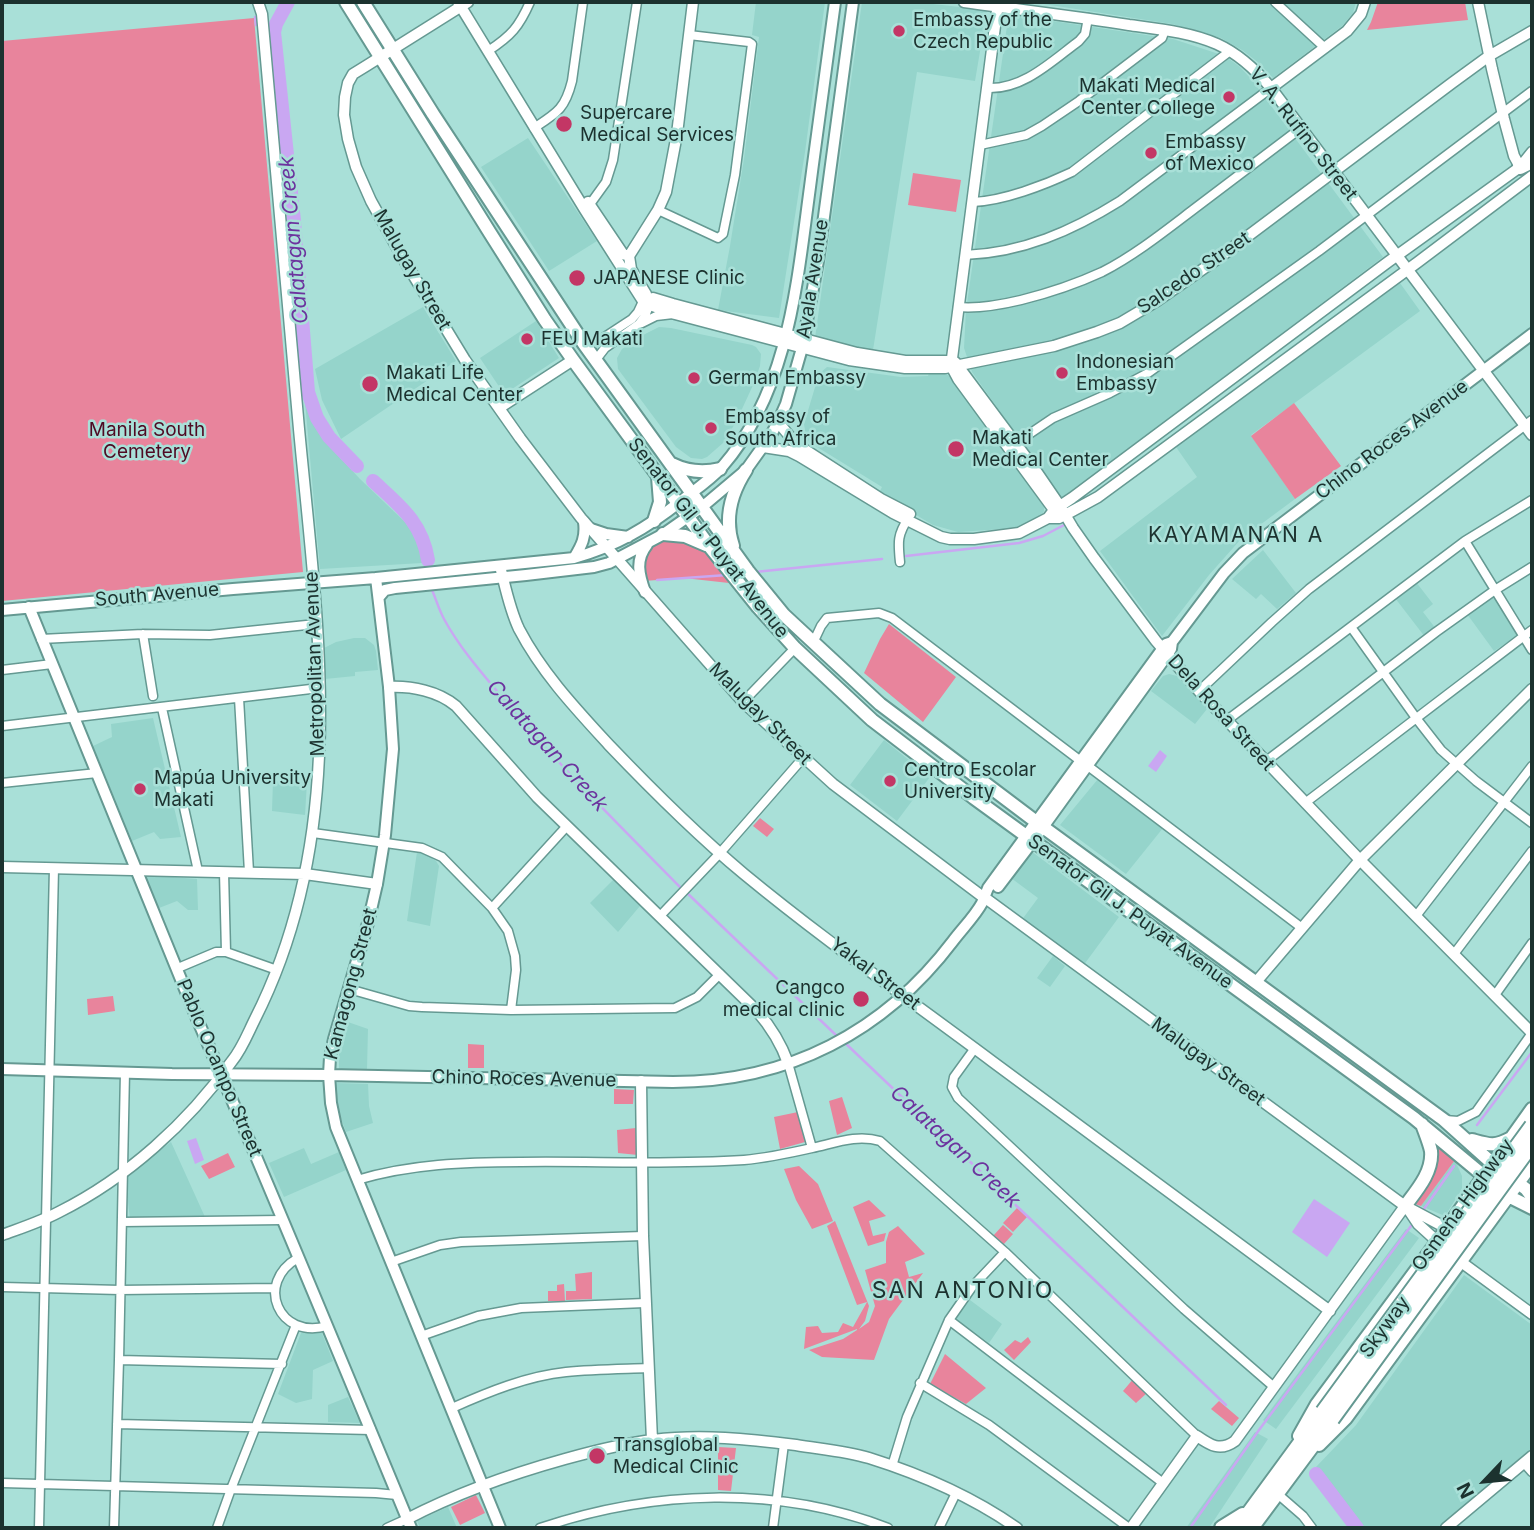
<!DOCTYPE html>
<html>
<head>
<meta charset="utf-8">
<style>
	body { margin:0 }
	#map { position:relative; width:1534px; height:1530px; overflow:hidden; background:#a9e0d8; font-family:Inter,sans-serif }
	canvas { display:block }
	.frame { position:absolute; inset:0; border:4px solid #1c322f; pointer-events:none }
	.north { position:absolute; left:1450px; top:1446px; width:70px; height:70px; -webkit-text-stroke:5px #a9e0d8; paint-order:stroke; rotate:244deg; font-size:19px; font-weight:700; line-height:28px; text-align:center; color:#1c322f }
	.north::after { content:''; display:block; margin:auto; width:24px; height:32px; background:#1c322f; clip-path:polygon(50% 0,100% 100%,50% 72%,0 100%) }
</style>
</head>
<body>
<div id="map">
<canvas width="1534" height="1530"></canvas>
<div class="frame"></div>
<div class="north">N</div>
</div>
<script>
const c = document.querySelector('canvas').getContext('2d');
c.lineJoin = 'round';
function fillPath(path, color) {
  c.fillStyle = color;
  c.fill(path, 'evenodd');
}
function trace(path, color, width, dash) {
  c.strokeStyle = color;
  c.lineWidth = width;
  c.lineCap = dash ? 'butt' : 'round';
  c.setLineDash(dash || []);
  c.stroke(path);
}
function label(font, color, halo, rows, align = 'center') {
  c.font = font + ' Inter,sans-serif';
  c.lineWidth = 5;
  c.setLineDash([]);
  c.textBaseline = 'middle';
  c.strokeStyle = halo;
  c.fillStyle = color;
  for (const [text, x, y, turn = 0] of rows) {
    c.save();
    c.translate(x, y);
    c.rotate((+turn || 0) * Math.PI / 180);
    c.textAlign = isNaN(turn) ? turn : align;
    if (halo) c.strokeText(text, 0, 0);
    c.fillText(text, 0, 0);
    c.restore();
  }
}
fillPath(new Path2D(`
	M756,2H825L805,152L779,318L718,310L730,246L744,159L759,37L752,35Z
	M862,2H915L987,10L975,81L917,72L873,350L851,347L815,338Z
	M1031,2H1356L1353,13L1342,26L1273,78L1259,63L1242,50L1221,38L1172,24Z
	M1019,16L1173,39L1225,56L1240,67L1252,80L1383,257L1062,499L972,372L964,348L966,310L1007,26L1011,18Z
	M528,138L597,241L549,271L481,167Z
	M1400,283L1420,311L1251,435L1295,499L1241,539L1209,575L1162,636L1100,551L1197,477L1176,447Z
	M423,307L456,361L341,439L322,400L315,369Z
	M536,321L559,358L509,391L500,388L480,358Z
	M659,327L671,328L752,345L756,347L761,354L760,366L754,383L736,422L723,443L707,457L702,459L691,458L676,447L618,369L617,358L622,349L645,334Z
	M827,367L901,377L928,376L930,371L942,372L947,374L963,393L1044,504V511L1042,514L1018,528L958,532L933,525L879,493L882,487L809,442L806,437L804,424L819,374Z
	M305,402L307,403L316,424L331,448L360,479L405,522L414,533L421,547L422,563L320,569Z
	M1263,550L1296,593L1277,609L1261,594L1256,599L1232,579Z
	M1416,582L1433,604L1423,612L1436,629L1425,637L1395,598Z
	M1494,594L1520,634L1494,651L1467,614Z
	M354,638H365L374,645L376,651L378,670L355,672V676L325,679L324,648L336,642Z
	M1169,674L1177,676L1207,709L1195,724L1151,691L1163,676Z
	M153,718L181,837L160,839L154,832L132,841L93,746L112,737L111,724Z
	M884,740L930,777L897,821L850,785Z
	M1098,779L1163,828L1126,874L1060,825Z
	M273,781L307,782L305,815L272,811Z
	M1031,851L1119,917L1083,966L1021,921L1038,898L1011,878Z
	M417,852L424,853L436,861L439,866L430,926L407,921Z
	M145,875L197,879L198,910H188L177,901L159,908Z
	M613,880L640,906L618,932L590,903Z
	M1053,956L1065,966L1050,987L1037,978Z
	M345,1021L368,1029L367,1069H339V1046Z
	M335,1083L368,1084L369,1106L373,1123L346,1132L339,1113Z
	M171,1142L205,1217L130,1220L125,1175Z
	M304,1148L311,1164L339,1152L346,1170L284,1197L269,1163Z
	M1455,1160L1462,1176V1189L1445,1216L1421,1206Z
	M1406,1229L1419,1238L1276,1429L1263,1420Z
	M1464,1275L1532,1325V1448L1437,1528H1363L1316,1467L1356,1425Z
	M970,1300L1002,1324L989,1343L956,1319Z
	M321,1331L333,1361L313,1370L312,1399L296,1403L278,1394L301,1333Z
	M348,1397L360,1423L328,1422V1405Z
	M1255,1432L1268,1439L1209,1528H1186Z
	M448,1507L457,1528H420L417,1521Z`), '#95d4cb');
fillPath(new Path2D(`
	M1378,2H1465L1468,20L1367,30L1371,22Z
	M254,18L303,572L2,601V41Z
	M913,173L961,180L956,212L908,205Z
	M1294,403L1341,466L1295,499L1251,436Z
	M662,535L696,538L729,583L684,578L644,581V550Z
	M889,624L956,677L923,722L864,673L880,639Z
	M760,818L774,829L767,837L753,826Z
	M113,996L115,1011L88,1015L87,999Z
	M468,1044L484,1045V1068H468Z
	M614,1089L634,1090L633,1104H614Z
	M842,1097L852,1128L837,1135L829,1101Z
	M798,1112L805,1142L780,1149L774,1117Z
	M636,1128L638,1155L618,1153L617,1130Z
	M1435,1144L1455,1160L1421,1206L1412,1203Z
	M228,1153L235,1167L209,1179L201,1166Z
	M799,1166L818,1184L833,1221L812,1229L796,1200L784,1169Z
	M869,1200L886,1216L869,1221L873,1236L886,1233L884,1241L868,1246L853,1207Z
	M1017,1208L1027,1217L1013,1232L1003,1223Z
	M835,1221L869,1306L865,1321L859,1329L869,1322L875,1306L865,1270L886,1263V1242L889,1232L898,1226L925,1254L905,1262L909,1277L923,1273L889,1319L874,1360L822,1357L809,1350L843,1339L857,1330V1329L804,1349L806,1327L818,1326L822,1333L838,1332L843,1323L853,1327L867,1302L857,1305L827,1226Z
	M1003,1225L1013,1234L1003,1245L993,1236Z
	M592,1272V1299L566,1300V1291H576L575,1274Z
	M564,1284L565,1301H548V1291H557V1285Z
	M1028,1337L1031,1342L1014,1360L1004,1350L1015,1340L1021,1343Z
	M945,1354L986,1388L966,1404L930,1384Z
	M1134,1378L1148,1392L1136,1403L1123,1391Z
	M1219,1401L1239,1418L1232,1426L1211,1409Z
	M718,1447L736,1448L731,1491L718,1490Z
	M476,1495L485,1513L460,1525L451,1507Z`), '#e8849c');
fillPath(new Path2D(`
	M1160,750L1167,756L1156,772L1148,766Z
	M196,1138L204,1160L195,1164L187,1141Z
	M1314,1199L1350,1223L1327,1257L1292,1232Z`), '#c9a7f2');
trace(new Path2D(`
	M255,17L256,25
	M906,556L1019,543L1043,536L1066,524
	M428,560L429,569
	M755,572L882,559
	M657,580L727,575
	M432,590C436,599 439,610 444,619C462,652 488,680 512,709C565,772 623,829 681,888
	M686,892L838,1037
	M843,1041L1226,1405
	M1477,1125L1532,1052
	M1424,1209L1454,1166
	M1190,1528L1259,1430L1411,1226`), '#c9a7f2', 2.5);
trace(new Path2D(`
	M288,2L276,24L274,32L294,221L308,392L317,418L329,437L357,466
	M373,481C400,506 422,522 428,560
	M1316,1474L1357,1528`), '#c9a7f2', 14);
const minor = new Path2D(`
	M1275,2L1325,48
	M488,51C511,36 519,27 530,2
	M987,88C1023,90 1052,61 1079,41L1085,34L1088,18
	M534,128C557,113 565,109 572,81L583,2
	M980,145L1026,135L1042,126L1079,101L1162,38L1165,30
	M973,202C1003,201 1045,185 1072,172L1230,51
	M588,207L606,182L613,160L637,2
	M658,210L718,238L723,234L735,175L752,44L749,42L689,35
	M965,255C1022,253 1072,231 1120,201L1271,88
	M958,307C979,309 1000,305 1021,300C1049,293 1076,284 1102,272C1135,255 1165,231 1194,209C1230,182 1265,155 1301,128
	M642,323L656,316L673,314
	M584,344L600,340L632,319L638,312L645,297
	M595,361L605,348L639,324L645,316L651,301
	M1016,443L1053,418L1110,393L1148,373L1319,251L1532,91
	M1465,541L1532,650
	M900,562C898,542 897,535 909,517
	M1351,627L1416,718L1441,750L1476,781L1532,823
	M143,634L153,696
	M41,639L143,634L210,635L316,624
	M813,643L821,626L827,618L879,613L892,618L1082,762
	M2,670L52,664
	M1199,691L1272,622L1309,589L1532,420
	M239,698L249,872
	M743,702L795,648
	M162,708L198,871
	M1226,721L1465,541L1532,500
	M2,726L319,688
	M1265,762L1436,632L1495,590L1532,567
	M1088,766L1302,928
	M2,783L97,773
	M1305,803L1532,630
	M313,833L422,848L442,857L492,908L508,931L515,956L516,970L511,1010
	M224,872L226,952
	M492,908L567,826
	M660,916L720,853L803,758
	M1416,916L1532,766
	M1454,954L1532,851
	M178,968L216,952H226L277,970
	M349,989L409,1006L422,1007L511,1010L675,1008L697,997L720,974
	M1495,995L1532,943
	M975,1048L954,1077L952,1087L958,1098L1184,1309L1274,1387
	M788,1063L812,1148
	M1445,1120L1458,1121L1476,1112L1532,1033
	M357,1180C410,1164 466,1162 521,1162C595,1161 670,1165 744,1160C767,1158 790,1153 812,1148C835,1143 857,1134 880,1141L1005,1252L1197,1436
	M122,1222L282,1220
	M298,1258C254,1283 279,1340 327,1326
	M391,1262L440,1245L461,1242L643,1236
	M2,1287L120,1290L275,1288
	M949,1320L1163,1483
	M421,1336L478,1316L521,1308L645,1303
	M119,1360L282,1364
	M920,1383L989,1425L1129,1528
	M452,1408C488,1392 527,1376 566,1372C593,1369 621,1369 648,1368
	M117,1424L371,1430
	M1524,1463L1532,1472
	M892,1466L907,1417L949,1320L972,1287L1005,1252
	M2,1483L376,1493L397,1495
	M1280,1496L1303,1516L1312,1528
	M39,1528L54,868
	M114,1528L119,1360L125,1072
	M217,1528L231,1489L296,1325
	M387,1528L407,1519
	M540,1528C652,1490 777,1485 888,1528
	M773,1528L784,1444
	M939,1528L956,1493`);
const tertiary = new Path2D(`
	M458,2L585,210L643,301L650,305L675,314L849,360L905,368H945L1054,346L1097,332L1120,323L1157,301L1216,260L1452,83L1489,56L1532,31
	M468,2L366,66L353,74L348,83L345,97L344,115L348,139L356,167L371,201L404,260L465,360L520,438L581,518L743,702L833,784L983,897
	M964,2C1019,10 1074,16 1129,25C1158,29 1190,32 1217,44C1239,54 1256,70 1271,88L1532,435
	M1478,2L1492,69L1504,119L1514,156L1520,167
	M998,3L951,366L958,379L1057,514
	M1271,88L1347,31L1361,14L1365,2
	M588,202L623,254L629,256
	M629,256L658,210L666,192L677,134L693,2
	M629,256L631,269L646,294
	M653,298L673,304L857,353L905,361H951
	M955,362L1034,468L1060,506L1073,528L1094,558L1156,641L1199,691L1360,860L1532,1033
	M499,408L573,360
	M778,422L796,444L881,499L910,514
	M763,447L789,451L799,456L893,513L941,537L950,539H974L1019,533L1048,518H1059L1065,515L1098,497L1418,262L1532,176
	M1048,518L1054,510L1072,498L1388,262L1520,167L1532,152
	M501,570C506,590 510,610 519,629C542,673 576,709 609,745C652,790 696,834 744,874C824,940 910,1000 993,1062C1105,1145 1218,1228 1330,1311
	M389,687C412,686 438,691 456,706L537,797L757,1011C770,1026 781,1043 788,1063
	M2,867L305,874L377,884
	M988,900L1405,1206L1452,1231
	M1256,982L1360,860L1532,689
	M641,1081L643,1236L652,1440
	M1408,1209L1418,1224L1440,1244
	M2,1235C21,1228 40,1222 59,1212C127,1178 188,1123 232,1061C242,1049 248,1033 255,1019C296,938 315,847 319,756C324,647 309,537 299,429C286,291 275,152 262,14L258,2
	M1457,1259L1532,1314
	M407,1519C457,1493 511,1474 565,1459C594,1451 624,1443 653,1440C701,1434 749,1439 796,1445C820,1449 846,1451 869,1458C920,1474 974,1498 1017,1528
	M1131,1528L1197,1436C1210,1445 1220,1452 1235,1441L1405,1206
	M1446,1528L1532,1456`);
const secondary = new Path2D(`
	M591,529L606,534L628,537
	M574,558C582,545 586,537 584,522
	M376,578L389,687L393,749L385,835L377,884L368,923L334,1039L330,1057L329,1075L331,1103L336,1127L347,1154L500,1528
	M645,592C639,575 635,560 647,545
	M379,597L385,590L395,588L526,575L594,567L609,563L662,535L702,507L746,470L771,435L778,422L786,404L802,348L818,261L853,2
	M29,607L198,1021C271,1189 341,1359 411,1528
	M2,610L233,589L376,578L574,558C616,546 647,528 681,501C695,490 710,480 722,467C789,390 797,283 810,187C818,125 827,63 835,2
	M998,887L1033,841L1168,654L1171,649L1172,642L1224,573L1243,553L1532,334
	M2,1069L172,1074L329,1075L673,1082C788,1082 884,1032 953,941C962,929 975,916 982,903C984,898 986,893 988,888L1166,644L1172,642`);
const primary = new Path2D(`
	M346,2L490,233L545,320L573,360L710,547L758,607L795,648L872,720L974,798L1414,1118L1508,1196L1532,1208
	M363,2L433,114L584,344L748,571L784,615L880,704L1043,827L1444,1120L1493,1164L1526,1189L1532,1197
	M672,464C688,472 703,473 720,469
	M654,521L660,502L658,477
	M663,534L685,536L706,545
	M733,546C724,519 731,493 746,470
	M1472,1140C1490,1145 1494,1147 1511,1138
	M1405,1206C1417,1190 1433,1172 1431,1151C1429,1142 1425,1133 1422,1124
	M1299,1436L1317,1404L1437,1242L1532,1109
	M1319,1445L1346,1418L1532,1164`);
const motorway = new Path2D(`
	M1520,167L1532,161
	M1222,1528L1243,1515
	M1238,1528L1323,1412
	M1251,1528L1332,1419`);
trace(minor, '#659992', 11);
trace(tertiary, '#659992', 13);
trace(secondary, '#659992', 14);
trace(primary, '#659992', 16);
trace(motorway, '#659992', 18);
trace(minor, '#fff', 8);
trace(tertiary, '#fff', 10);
trace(secondary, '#fff', 10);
trace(primary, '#fff', 12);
trace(motorway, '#fff', 14);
const motorwayBridge = new Path2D(`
	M1323,1412L1532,1126
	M1332,1419L1532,1144`);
trace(motorwayBridge, '#659992', 18, []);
trace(motorwayBridge, '#fff', 14);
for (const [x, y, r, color] of [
	[899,31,7,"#c33665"],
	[1229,97,7,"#c33665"],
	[564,124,9,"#c33665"],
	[1151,153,7,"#c33665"],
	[577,278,9,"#c33665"],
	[527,339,7,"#c33665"],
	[1062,373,7,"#c33665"],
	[694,378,7,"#c33665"],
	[370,384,9,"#c33665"],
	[711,428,7,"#c33665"],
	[956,449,9,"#c33665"],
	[890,781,7,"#c33665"],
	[140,789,7,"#c33665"],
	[861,999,9,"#c33665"],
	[597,1456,9,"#c33665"]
]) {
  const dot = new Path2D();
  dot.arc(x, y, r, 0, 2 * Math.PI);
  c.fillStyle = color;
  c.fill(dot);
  trace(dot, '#a9e0d8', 2.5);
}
label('19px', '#1c322f', '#a9e0d8', [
	["Embassy of the",913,20],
	["Czech Republic",913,42],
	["Makati Medical",1215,86,"right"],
	["Center College",1215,108,"right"],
	["Supercare",580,113],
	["Medical Services",580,135],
	["Embassy",1165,142],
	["of Mexico",1165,164],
	["JAPANESE Clinic",593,278],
	["FEU Makati",541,339],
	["Indonesian",1076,362],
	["Embassy",1076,384],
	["Makati Life",386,373],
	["Medical Center",386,395],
	["German Embassy",708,378],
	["Embassy of",725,417],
	["South Africa",725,439],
	["Makati",972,438],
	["Medical Center",972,460],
	["Centro Escolar",904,770],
	["University",904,792],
	["Mapúa University",154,778],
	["Makati",154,800],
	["Cangco",845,988,"right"],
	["medical clinic",845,1010,"right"],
	["Transglobal",613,1445],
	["Medical Clinic",613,1467]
], 'left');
label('19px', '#1c322f', '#a9e0d8', [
	["V. A. Rufino Street",1303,134,52],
	["Malugay Street",412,270,60],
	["Salcedo Street",1194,273,-34],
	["Ayala Avenue",813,279,-81],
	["Chino Roces Avenue",1392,440,-37],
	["Senator Gil J. Puyat Avenue",708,538,52],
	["South Avenue",157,595,-5],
	["Metropolitan Avenue",315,664,-92],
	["Dela Rosa Street",1221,713,48],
	["Malugay Street",760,714,45],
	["Senator Gil J. Puyat Avenue",1130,912,36],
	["Yakal Street",875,974,37],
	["Kamagong Street",351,984,-75],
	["Malugay Street",1208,1062,36],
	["Pablo Ocampo Street",219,1068,67],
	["Chino Roces Avenue",524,1079,1],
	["Osmeña Highway",1463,1205,-54],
	["Skyway",1385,1327,-54]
]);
label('19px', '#4f0a23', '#a9e0d8', [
	["Manila South",147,430],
	["Cemetery",147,452]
]);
label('italic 21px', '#6c339e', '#a9e0d8', [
	["Calatagan Creek",294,240,-95],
	["Calatagan Creek",547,746,48],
	["Calatagan Creek",955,1147,43]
]);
c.letterSpacing = '2px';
label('21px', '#1c322f', '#a9e0d8', [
	["KAYAMANAN A",1236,536]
]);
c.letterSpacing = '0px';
c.letterSpacing = '2px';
label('23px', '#1c322f', '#a9e0d8', [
	["SAN ANTONIO",963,1291]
]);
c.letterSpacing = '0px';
</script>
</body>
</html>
